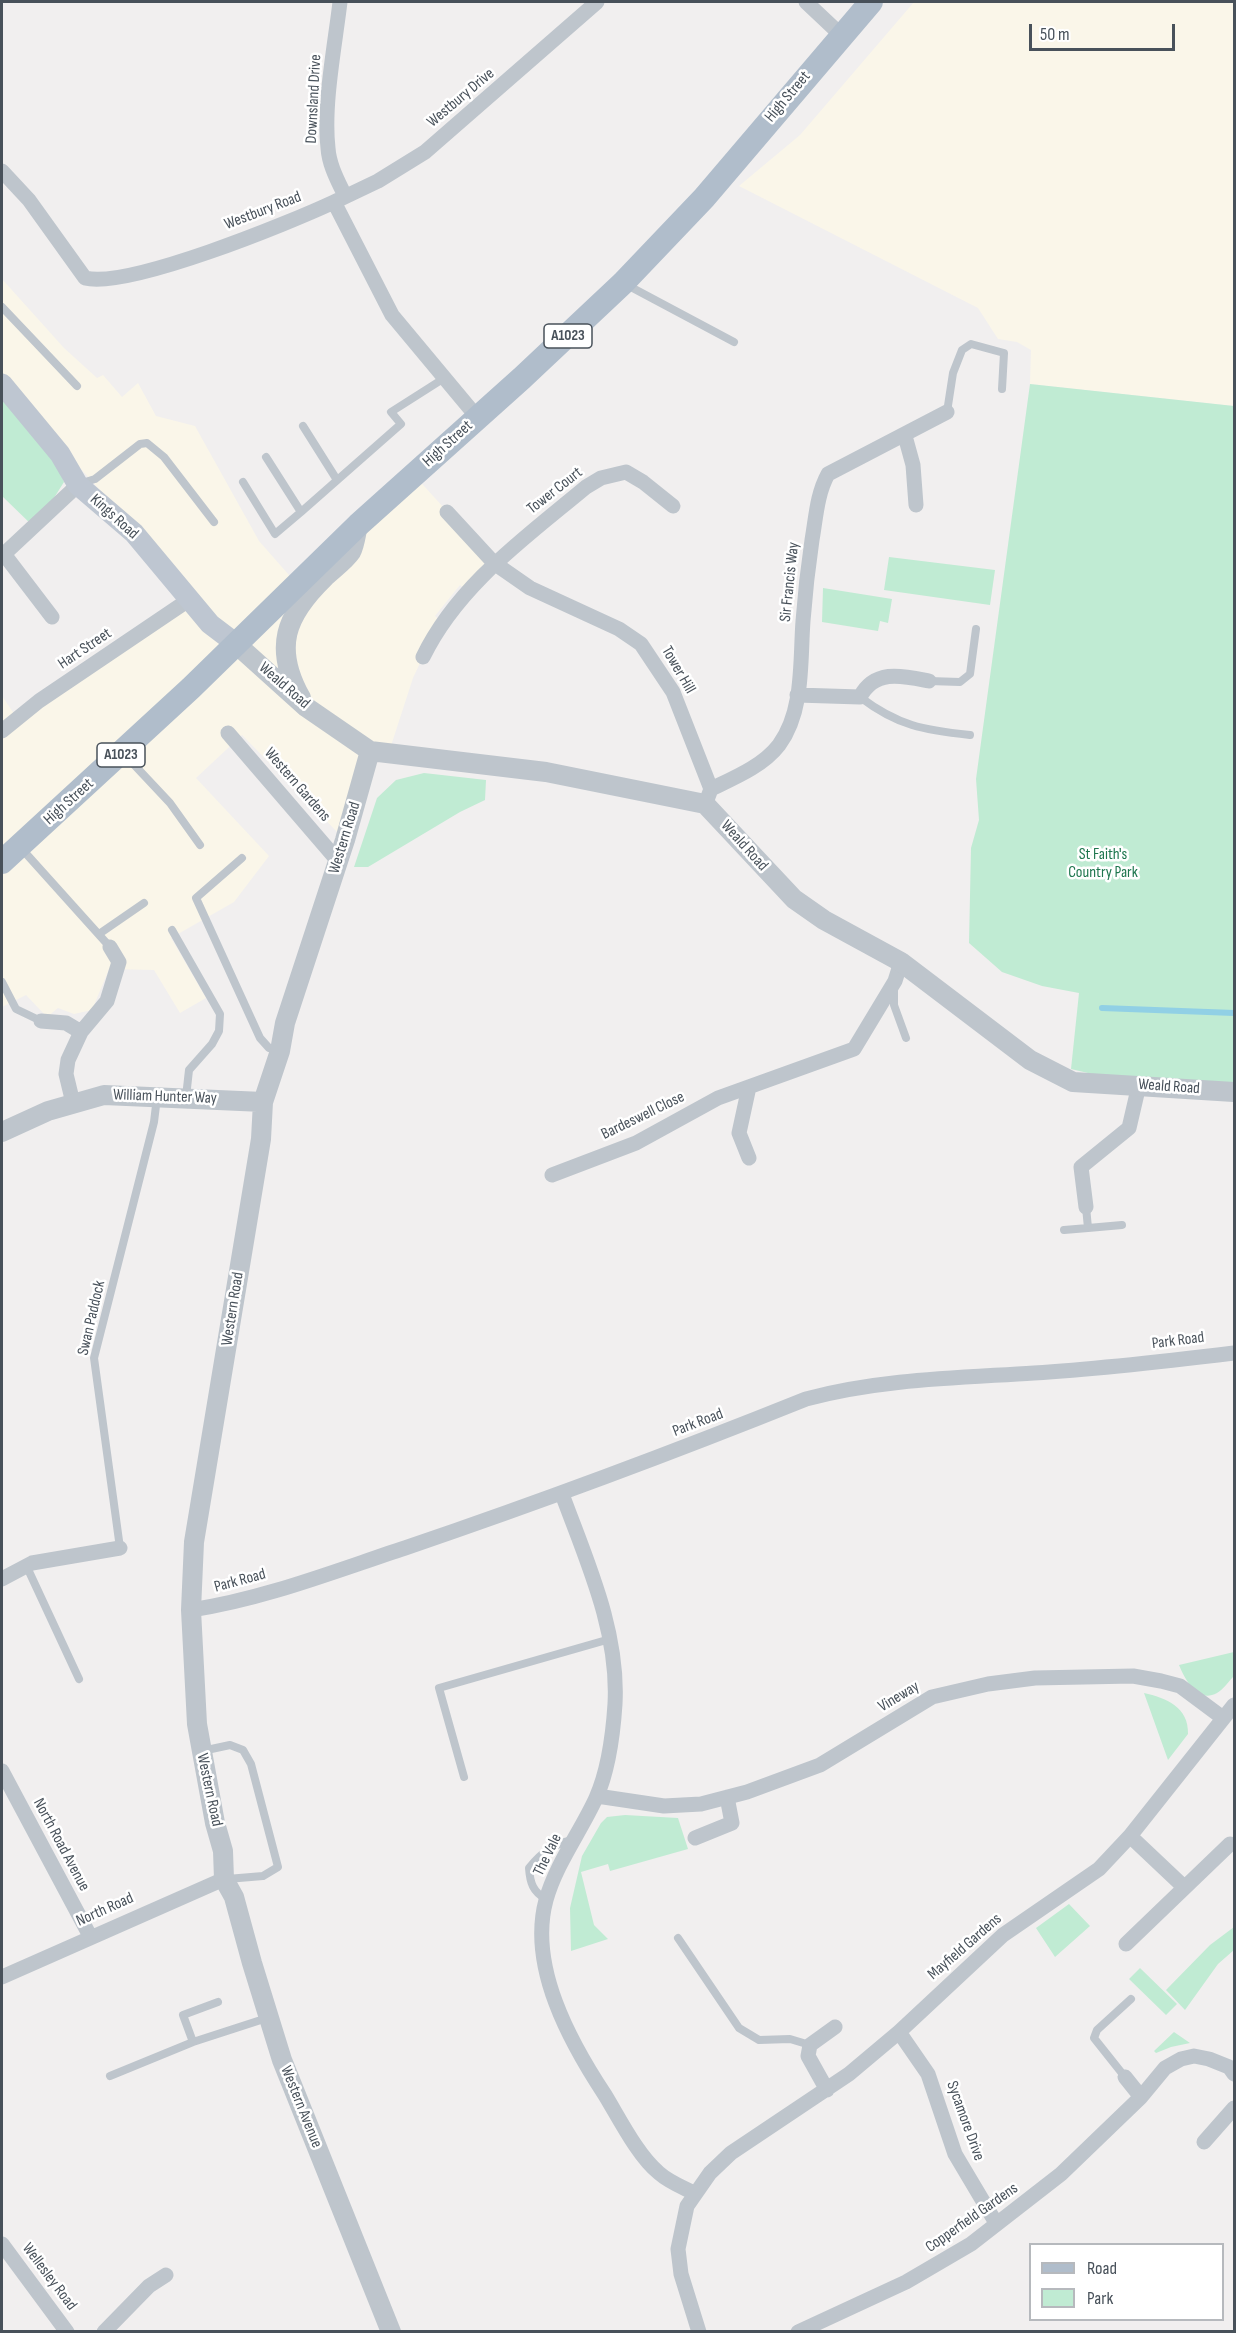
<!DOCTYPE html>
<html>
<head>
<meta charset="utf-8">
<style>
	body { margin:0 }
	#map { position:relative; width:1236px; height:2333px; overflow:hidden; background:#f1efef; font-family:"Sofia Sans Condensed",sans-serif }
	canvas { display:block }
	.frame { position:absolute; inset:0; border:3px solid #48515a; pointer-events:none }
	.legend { position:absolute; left:1029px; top:2243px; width:195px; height:78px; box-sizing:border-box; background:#fff; border:2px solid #b6b9bd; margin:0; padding:8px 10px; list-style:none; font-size:18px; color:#48515a }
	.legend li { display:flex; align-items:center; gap:12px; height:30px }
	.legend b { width:30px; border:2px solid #b6b9bd }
	.scale { position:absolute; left:1029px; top:24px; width:146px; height:27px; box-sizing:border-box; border:3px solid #48515a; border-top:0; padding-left:8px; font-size:18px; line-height:21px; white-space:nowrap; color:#48515a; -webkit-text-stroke:4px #fff; paint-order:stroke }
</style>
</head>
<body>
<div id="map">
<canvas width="1236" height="2333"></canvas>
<div class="frame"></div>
<ul class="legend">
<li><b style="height:8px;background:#b0bdcb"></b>Road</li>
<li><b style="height:16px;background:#c0ebd3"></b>Park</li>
</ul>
<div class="scale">50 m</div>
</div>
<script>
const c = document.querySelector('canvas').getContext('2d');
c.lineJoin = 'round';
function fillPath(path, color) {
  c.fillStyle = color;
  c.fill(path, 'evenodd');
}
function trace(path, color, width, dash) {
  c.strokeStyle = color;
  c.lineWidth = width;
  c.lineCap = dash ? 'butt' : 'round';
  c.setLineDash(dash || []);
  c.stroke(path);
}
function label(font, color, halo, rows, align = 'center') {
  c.font = font + ' "Sofia Sans Condensed",sans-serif';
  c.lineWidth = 5;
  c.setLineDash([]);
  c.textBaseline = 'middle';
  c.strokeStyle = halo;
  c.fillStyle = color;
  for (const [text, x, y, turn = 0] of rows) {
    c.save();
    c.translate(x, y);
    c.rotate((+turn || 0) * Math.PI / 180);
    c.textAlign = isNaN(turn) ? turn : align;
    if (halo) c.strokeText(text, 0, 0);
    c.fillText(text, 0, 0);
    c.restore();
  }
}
fillPath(new Path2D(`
	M914,2H1234V406L1030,384L1031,350L1017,342L998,339L978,308L739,186L800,135Z
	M2,279L64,348L97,378L103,375L122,397L138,383L156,416L195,426L259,541L296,583L414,475L494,563L467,591L460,585L435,616L443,623L429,644L413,678L388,755L371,751L345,840L242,735L196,778L269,856L234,902L171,938L206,998L180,1013L154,970L109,969L92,1010L74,1014L58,1008L47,1017L26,995L2,1007V696L17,718L190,599L92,481L2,384Z`), '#faf6e9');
fillPath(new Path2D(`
	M2,384L51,452L64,482L35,528L2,496Z
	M1030,384L1234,406V1092L1139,1085L1071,1069L1079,993L1042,986L1002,972L969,943L971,848L979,820L976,779Z
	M889,557L995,570L990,605L884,590Z
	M823,588L892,599L888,623L880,621L878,631L822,622Z
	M424,773L486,780L485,800L460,812L368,867H354L377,798L396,780Z
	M1234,1652V1676C1229,1681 1223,1690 1217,1693C1197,1704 1185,1679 1179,1665Z
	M1144,1693C1166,1698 1189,1707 1188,1734L1168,1760Z
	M625,1815L678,1818L688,1849L610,1871L608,1864L581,1872L594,1925L608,1939L571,1951L570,1908L582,1856L601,1823L607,1817Z
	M1069,1904L1090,1926L1055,1957L1036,1928Z
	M1234,1927V1950L1218,1964L1185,2010L1166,1990L1210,1945Z
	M1140,1968L1177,2004L1166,2015L1129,1979Z
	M1174,2032L1190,2043L1171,2047L1156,2053L1154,2051Z`), '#c0ebd3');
trace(new Path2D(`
	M1102,1008L1234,1013`), '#91d0e5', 6);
trace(new Path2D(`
	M627,285L734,342
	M2,307L77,386
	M947,412L953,373L962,350L971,344L1004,353L1002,389
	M303,426L337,480
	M266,457L301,512L401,424L391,412L446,377
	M243,482L275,534L301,512
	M82,483L95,479L140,444L147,443L164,457L214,522
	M929,681L960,682L970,674L976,629
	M860,697C898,726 924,730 970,735
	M124,754L170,803L200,845
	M21,848L110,947
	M242,858L196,898L260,1038L269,1048L279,1050
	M172,930L220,1014L219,1031L212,1044L189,1070L186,1097
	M99,934L144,903
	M2,982L16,1009L41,1021
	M894,988V1005L906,1038
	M1088,1228L1122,1225
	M1064,1230L1088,1228L1086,1207
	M120,1548L94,1358L154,1122L157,1097
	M26,1565L79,1679
	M202,1751L230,1745L243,1750L251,1764L278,1867L263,1876L227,1879
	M464,1777L439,1688L610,1639
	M546,1899C533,1892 530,1883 529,1868C542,1852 552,1845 572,1840
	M678,1938L739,2028L759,2040L790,2039L810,2045
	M218,2002L183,2015L193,2042L267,2018
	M110,2076L193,2042
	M1125,2077L1094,2038L1097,2030L1131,1999`), '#bec5cc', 8);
trace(new Path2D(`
	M340,2C335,45 323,105 328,148C329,165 338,181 345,196
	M806,2L841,35
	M2,171L29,200L85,278C128,289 289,223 334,202L392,315L477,417
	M334,202L378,181L425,152L597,2
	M905,436L913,465L916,505
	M447,512L494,563L530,588L619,629L641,644L673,692L711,789L708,797
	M4,554L52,617
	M2,556L78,485
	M423,657C458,585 525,538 586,487L601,478L626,472L643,482L673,506
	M797,695L860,697C875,668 904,676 929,681
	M2,731L39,701L190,599
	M228,733L338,861
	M711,789C734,778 763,766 779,745C804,711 800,662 803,621C805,594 808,567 812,540C816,517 817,494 828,474L947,412
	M41,1021L66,1023L81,1032
	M73,1103L66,1074L68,1060L81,1032L107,1001L119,962L110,947
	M749,1158L739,1133L749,1087
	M552,1175L636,1143L718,1098L854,1049L895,981L901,962
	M1086,1207L1081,1167L1129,1128L1139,1085
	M562,1494C587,1562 619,1631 615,1704C613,1735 609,1769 596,1798C581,1831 556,1864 546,1900C528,1966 570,2042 605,2095C619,2118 638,2156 659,2173C669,2182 682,2187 694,2193
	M2,1579L32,1563L120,1548
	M191,1610C264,1599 335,1571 405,1548C540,1502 674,1452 806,1399C881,1379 957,1378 1034,1373C1101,1369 1168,1361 1234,1353
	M2,1771L90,1936
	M597,1796L664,1806L701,1804L747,1792L820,1765L932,1697L988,1684L1035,1678L1133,1676L1161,1681L1180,1686L1223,1718
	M1130,1836L1184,1887
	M695,1838L732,1823L727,1797
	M1126,1944L1230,1844
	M2,1977L224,1879
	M899,2032L928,2074L955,2154L996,2223
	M1125,2077L1141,2097
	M827,2090L808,2056L810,2045L835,2027
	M1204,2142L1234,2108
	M2,2244L67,2332
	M104,2332L149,2286L166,2275
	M699,2332L681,2274L678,2249L687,2206L710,2173L731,2153L849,2074L899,2032L1003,1935L1099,1869L1130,1836L1234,1705
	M798,2332L906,2282L971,2244L1061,2174L1141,2097L1165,2068L1181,2059L1194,2056L1209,2059L1229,2067L1234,2074`), '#bec5cc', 15);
trace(new Path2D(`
	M235,643L306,707L370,751L546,772L705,804L794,899L824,920L901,962L1030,1060L1073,1082L1234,1092
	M301,698C273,648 285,616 324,578C332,570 345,561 351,552C355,545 356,533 358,525
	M370,751L345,840L285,1023L280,1051L263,1102L261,1139L194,1542L191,1610L197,1724L215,1823L223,1851L224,1879L234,1897L252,1963L282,2060L391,2332
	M2,1132L48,1111L104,1095L263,1102`), '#bec5cc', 20);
trace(new Path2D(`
	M2,384L60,454L78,485L134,533L210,624L235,643`), '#bec6d1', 21);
trace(new Path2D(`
	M2,862L191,688L358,525L522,378L623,283L704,198L871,2`), '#b0bdcb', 24);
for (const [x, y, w] of [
	[568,336,48],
	[121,755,48]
]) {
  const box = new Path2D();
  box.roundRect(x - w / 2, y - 12, w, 24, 4.5);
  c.fillStyle = '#fff';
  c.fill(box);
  trace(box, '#48515a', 1.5);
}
label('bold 15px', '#48515a', null, [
	["A1023",568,336],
	["A1023",121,755]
]);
label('16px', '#48515a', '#fff', [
	["High Street",788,97,-50],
	["Westbury Drive",461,98,-40],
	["Downsland Drive",314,99,-87],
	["Westbury Road",263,211,-21],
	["High Street",448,444,-42],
	["Tower Court",555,491,-38],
	["Kings Road",114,517,42],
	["Sir Francis Way",790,582,-84],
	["Hart Street",85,649,-34],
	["Tower Hill",678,670,60],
	["Weald Road",284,686,41],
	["Western Gardens",297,785,49],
	["High Street",69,802,-42],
	["Western Road",345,838,-73],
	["Weald Road",744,846,48],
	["Weald Road",1169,1087,4],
	["William Hunter Way",165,1097,2],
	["Bardeswell Close",643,1116,-26],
	["Western Road",233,1309,-81],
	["Swan Paddock",92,1318,-77],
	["Park Road",1178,1341,-7],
	["Park Road",698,1423,-21],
	["Park Road",240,1581,-15],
	["Vineway",899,1697,-31],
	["Western Road",209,1790,78],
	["North Road Avenue",61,1845,62],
	["The Vale",548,1855,-64],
	["North Road",105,1910,-24],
	["Mayfield Gardens",965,1947,-41],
	["Western Avenue",301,2107,68],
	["Sycamore Drive",965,2121,70],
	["Copperfield Gardens",972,2218,-35],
	["Wellesley Road",49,2277,53]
]);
label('16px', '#1e764e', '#fff', [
	["St Faith's",1103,855],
	["Country Park",1103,873]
]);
</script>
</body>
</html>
